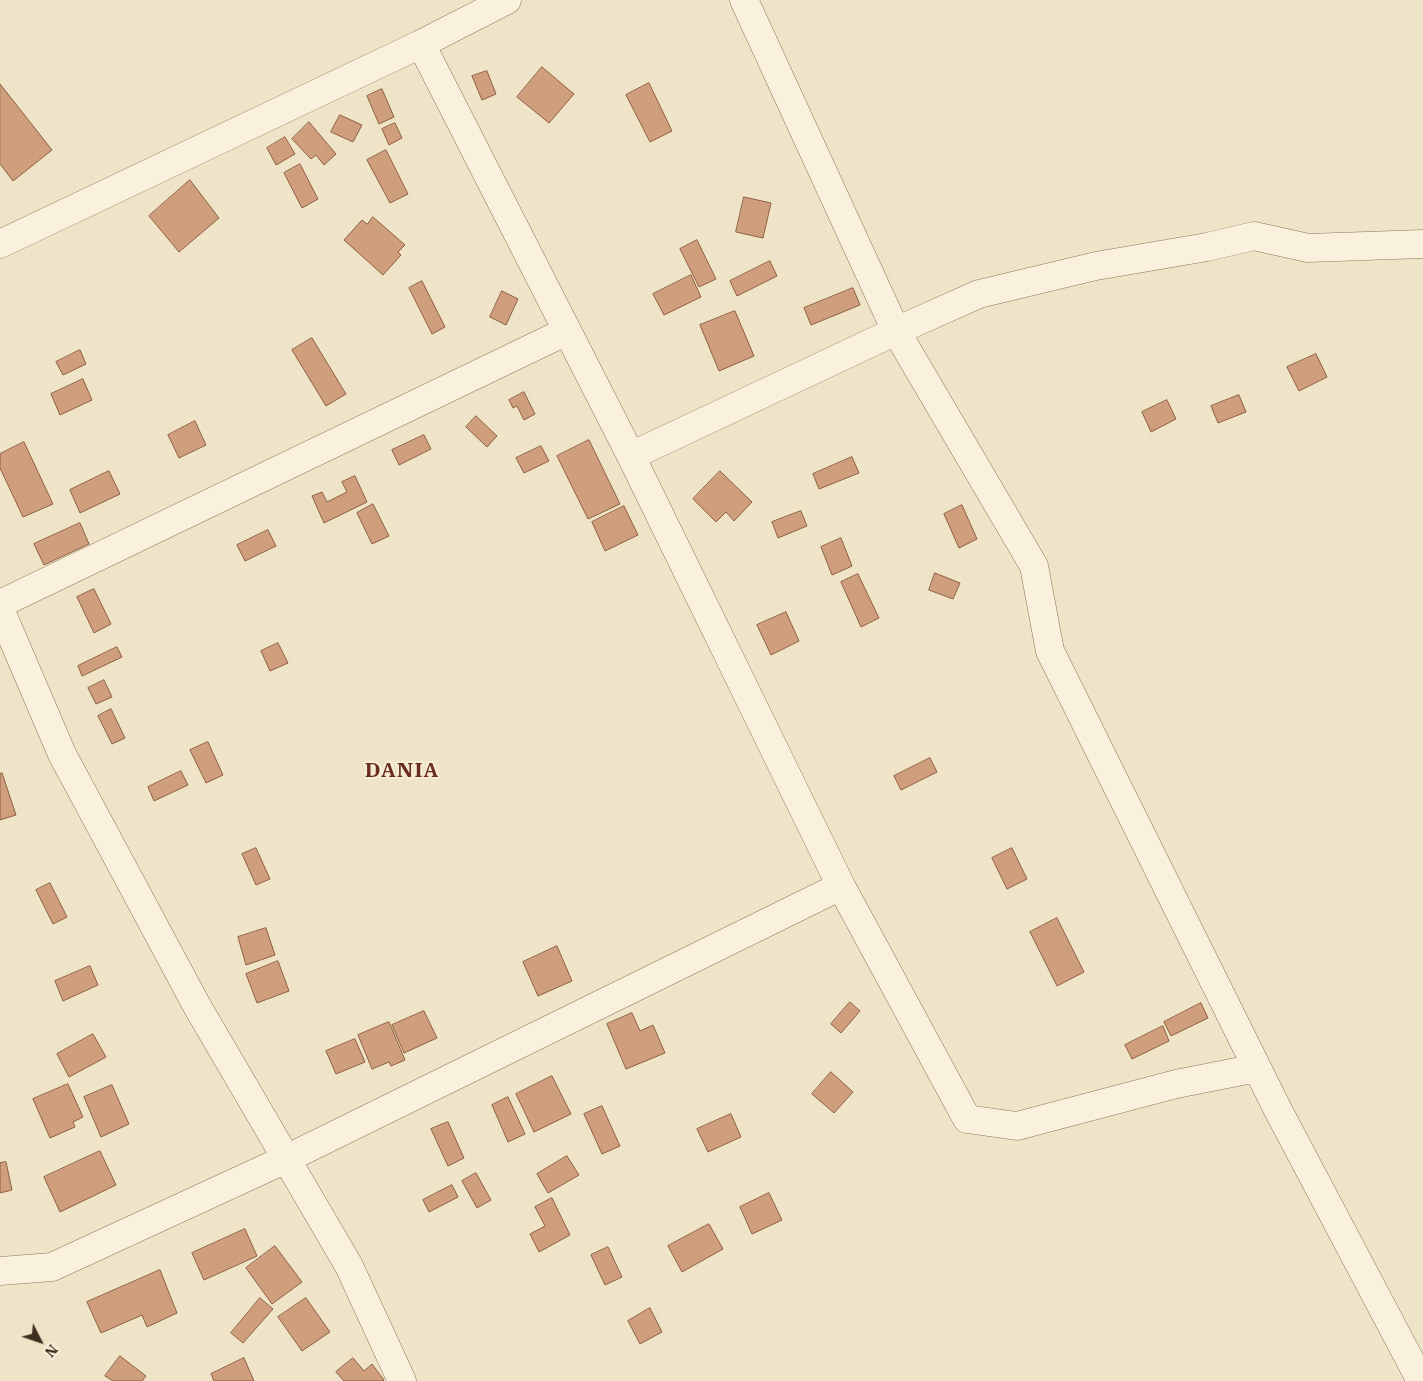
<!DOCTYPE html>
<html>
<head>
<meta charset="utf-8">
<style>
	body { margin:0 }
	#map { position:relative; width:1423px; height:1381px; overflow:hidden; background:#f0e4c8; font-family:"IBM Plex Serif",serif }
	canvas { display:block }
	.north { position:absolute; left:15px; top:1316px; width:50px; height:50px; -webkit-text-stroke:4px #f7eed8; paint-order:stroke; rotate:131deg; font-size:14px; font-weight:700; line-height:20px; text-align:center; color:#3d2e20 }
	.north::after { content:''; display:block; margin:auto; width:18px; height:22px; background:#3d2e20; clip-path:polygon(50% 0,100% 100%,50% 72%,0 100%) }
</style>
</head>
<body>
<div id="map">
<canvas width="1423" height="1381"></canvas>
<div class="north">N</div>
</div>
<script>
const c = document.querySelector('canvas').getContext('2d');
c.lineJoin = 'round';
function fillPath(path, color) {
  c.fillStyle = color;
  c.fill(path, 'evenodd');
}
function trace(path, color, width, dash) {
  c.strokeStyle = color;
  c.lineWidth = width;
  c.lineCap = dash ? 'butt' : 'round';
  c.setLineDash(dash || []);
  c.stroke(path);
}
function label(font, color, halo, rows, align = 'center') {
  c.font = font + ' "IBM Plex Serif",serif';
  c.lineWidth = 4;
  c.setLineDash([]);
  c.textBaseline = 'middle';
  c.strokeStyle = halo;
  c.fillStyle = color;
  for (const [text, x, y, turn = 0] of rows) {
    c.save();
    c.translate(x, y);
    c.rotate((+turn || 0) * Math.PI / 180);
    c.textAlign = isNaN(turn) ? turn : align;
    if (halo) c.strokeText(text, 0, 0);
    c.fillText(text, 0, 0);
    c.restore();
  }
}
const building = new Path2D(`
	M542,67L574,94L549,123L517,97Z
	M487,71L496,94L482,100L472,76Z
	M649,83L672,131L650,142L626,95Z
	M0,84L52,150L13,181L0,164Z
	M382,89L394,117L379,124L367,96Z
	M340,115L362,125L353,142L331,132Z
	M309,122L336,154L324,165L316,155L311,159L292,139Z
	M395,123L402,138L389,145L382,129Z
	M285,137L295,154L276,165L267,148Z
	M386,150L408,194L390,203L367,160Z
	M300,164L318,199L302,208L284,173Z
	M190,180L219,218L179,252L149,216Z
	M744,197L771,203L763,238L736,232Z
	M373,217L405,245L398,252L401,255L383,275L344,240L362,220L367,224Z
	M697,240L716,279L699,287L680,249Z
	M770,261L777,276L737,296L730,281Z
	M691,275L701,297L664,315L653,294Z
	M422,281L445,327L432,334L409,288Z
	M853,288L860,305L811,325L804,308Z
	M502,291L518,299L506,325L490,317Z
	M735,311L754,356L719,371L700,325Z
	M312,338L346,394L326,406L292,350Z
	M80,350L86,364L63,375L56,362Z
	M1316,354L1327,377L1299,391L1287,367Z
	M83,379L92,400L60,415L51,394Z
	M524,392L535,414L524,420L517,406L513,408L509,400Z
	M1239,395L1246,412L1218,423L1211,406Z
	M1167,400L1176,419L1151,432L1142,412Z
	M476,416L497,436L487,447L466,427Z
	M195,421L206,445L179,458L168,435Z
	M424,435L431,449L399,465L392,450Z
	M589,440L620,504L588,519L557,456Z
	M24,442L53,504L23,517L0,468V454Z
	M541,446L549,461L524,473L516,458Z
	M852,457L859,473L819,489L813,474Z
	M109,471L120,494L80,513L70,490Z
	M720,471L752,502L734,521L726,512L716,522L693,499Z
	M355,476L367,502L324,523L312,496L322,492L327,502L347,492L342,482Z
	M373,504L389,536L372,544L357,513Z
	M962,505L977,539L959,548L944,514Z
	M624,506L638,535L605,551L592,522Z
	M801,511L807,526L778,538L772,522Z
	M80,523L89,544L44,565L34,544Z
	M268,530L276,546L245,561L237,545Z
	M841,538L852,566L832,575L821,547Z
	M935,573L960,583L953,599L929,590Z
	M858,574L879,618L861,627L841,582Z
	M94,589L111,624L94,633L77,597Z
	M786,612L799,641L771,655L757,625Z
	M278,643L288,663L270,671L261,651Z
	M117,647L122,657L82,676L78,666Z
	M104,680L112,697L96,704L88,688Z
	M111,709L125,738L112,744L98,716Z
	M208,742L223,775L206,783L190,750Z
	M930,758L937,772L901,790L894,776Z
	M181,771L188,785L154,801L148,787Z
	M2,773L16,815L0,820V774Z
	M256,848L270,879L256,885L242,854Z
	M1012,848L1027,879L1007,889L992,858Z
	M50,883L67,917L53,924L36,890Z
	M1057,918L1084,972L1057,986L1030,932Z
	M266,928L275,955L246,965L238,937Z
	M557,946L572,981L538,996L523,962Z
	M278,961L289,991L257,1003L246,974Z
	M90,966L98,985L63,1001L55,981Z
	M850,1002L860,1011L841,1033L831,1024Z
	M1201,1003L1208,1018L1171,1036L1164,1022Z
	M424,1011L437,1038L404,1053L392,1025Z
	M632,1013L640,1031L653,1025L665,1053L626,1069L607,1024Z
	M389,1022L405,1060L391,1066L389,1062L372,1069L358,1035Z
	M1163,1026L1169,1041L1132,1059L1125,1045Z
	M93,1034L106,1057L69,1077L57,1054Z
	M355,1039L365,1062L336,1074L326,1051Z
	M831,1072L853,1092L834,1113L812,1094Z
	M552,1076L571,1114L534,1132L516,1094Z
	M68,1084L83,1117L73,1122L75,1127L50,1138L33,1099Z
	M112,1085L129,1124L101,1137L84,1097Z
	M508,1097L525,1134L508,1142L492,1105Z
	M602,1106L620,1146L602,1154L584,1114Z
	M731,1114L741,1137L708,1152L697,1129Z
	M448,1122L464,1158L448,1166L431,1129Z
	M100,1151L116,1185L60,1212L44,1177Z
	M567,1156L579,1175L548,1193L537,1174Z
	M6,1162L12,1190L0,1193V1163Z
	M476,1173L491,1200L477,1208L462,1181Z
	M452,1185L458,1197L429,1212L423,1200Z
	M769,1193L782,1220L752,1234L740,1207Z
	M552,1198L570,1235L539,1252L530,1234L545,1226L535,1207Z
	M709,1224L723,1249L682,1272L668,1246Z
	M245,1229L257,1256L204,1280L192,1253Z
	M275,1246L302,1282L272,1304L246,1268Z
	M608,1247L622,1277L605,1285L591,1255Z
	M160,1270L177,1313L147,1327L142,1315L101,1333L87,1302Z
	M260,1298L273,1309L243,1343L231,1333Z
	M306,1298L330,1332L302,1351L278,1317Z
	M650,1308L662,1332L640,1344L628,1321Z
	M120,1356L146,1376L142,1381H113L105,1376Z
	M244,1358L254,1381H214L211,1374Z
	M353,1358L364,1371L372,1364L384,1380L383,1381H344L336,1372Z`);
fillPath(building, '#cf9f7d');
trace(building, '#8d5f41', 1);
const minor = new Path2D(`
	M744,0L896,331L1034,566L1050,651L1278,1110L1421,1381
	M421,44L631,456L841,886L967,1119L1017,1126L1176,1084L1257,1068
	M0,244L421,44L507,0
	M631,456L896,331L979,294L1096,266L1207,247L1254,236L1308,248L1423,244
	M0,604L567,331
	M0,1271L52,1267L286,1159L841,886`);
const tertiary = new Path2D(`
	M0,609L62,754L197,1006L349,1266L402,1381`);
trace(minor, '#8d765c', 29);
trace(tertiary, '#8d765c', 29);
trace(minor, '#faf1dc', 28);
trace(tertiary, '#faf1dc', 28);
c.letterSpacing = '1px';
label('bold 21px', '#6b2e1e', '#f7eed8', [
	["DANIA",402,771]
]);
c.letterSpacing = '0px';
</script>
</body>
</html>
